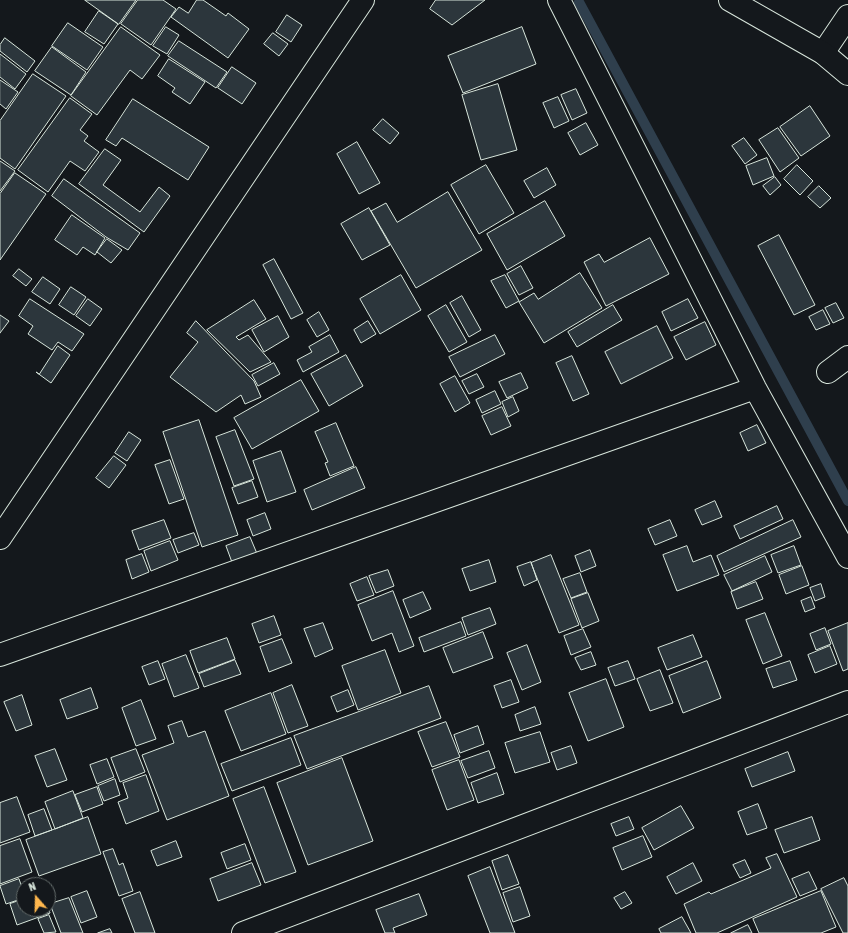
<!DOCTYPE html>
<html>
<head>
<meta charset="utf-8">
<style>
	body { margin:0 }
	#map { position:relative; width:848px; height:933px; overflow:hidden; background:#14181c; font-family:"Asap Condensed",sans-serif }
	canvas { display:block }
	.north { position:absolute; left:16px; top:877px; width:40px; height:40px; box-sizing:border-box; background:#14181c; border:1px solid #626a69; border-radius:50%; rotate:340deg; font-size:11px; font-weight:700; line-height:16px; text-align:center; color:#d8e6dc }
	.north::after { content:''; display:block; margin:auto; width:14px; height:18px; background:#ffb74d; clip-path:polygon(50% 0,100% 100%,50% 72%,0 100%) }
</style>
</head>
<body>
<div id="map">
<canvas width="848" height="933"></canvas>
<div class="north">N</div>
</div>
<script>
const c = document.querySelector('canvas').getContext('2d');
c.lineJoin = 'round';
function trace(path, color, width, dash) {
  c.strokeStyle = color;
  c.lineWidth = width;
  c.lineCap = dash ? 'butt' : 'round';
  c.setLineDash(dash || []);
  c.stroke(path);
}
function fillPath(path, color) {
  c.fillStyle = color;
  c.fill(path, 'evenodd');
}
trace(new Path2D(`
	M579,2L848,501`), '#2f3f4d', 10);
const building = new Path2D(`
	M85,0H136L119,24Z
	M138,0H163L176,9L151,45L121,24Z
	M197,0H203L226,16L228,13L249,29L228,58L171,17L179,7L188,13Z
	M436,0H485L452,25L430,9Z
	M99,11L118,24L104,44L85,32Z
	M287,15L302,25L291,42L276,32Z
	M68,23L103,47L87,70L52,46Z
	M121,27L160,55L142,79L130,70L97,115L71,96Z
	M166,27L179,35L167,54L153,46Z
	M522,27L536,64L463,93L448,56Z
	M273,33L288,44L279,56L264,44Z
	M5,38L35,61L27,72L0,51V45Z
	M179,41L227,72L216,88L168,56Z
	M52,47L86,72L71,95L35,71Z
	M0,54L26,74L15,89L0,77Z
	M169,59L205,82L190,104L172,92L175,88L158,76Z
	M232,67L256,83L242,104L218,88Z
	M33,74L66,96L15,169L0,158V121Z
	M0,80L18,92L6,109L0,104Z
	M498,84L517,150L481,160L462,95Z
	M576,89L587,113L572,120L561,95Z
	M558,97L569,121L554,128L543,103Z
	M70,98L92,114L80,130L88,136L84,141L99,152L85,171L70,161L48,192L18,170Z
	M133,99L209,147L188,180L122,138L116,146L106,140Z
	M810,106L830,136L801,156L780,127Z
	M383,119L399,133L390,144L373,130Z
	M586,123L598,145L580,155L568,133Z
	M778,128L799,158L780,172L759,140Z
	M744,138L757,155L745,164L732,146Z
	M357,142L380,183L359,194L337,154Z
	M105,149L121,160L103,185L140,212L159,187L170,196L144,232L79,184Z
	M767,158L774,176L753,185L746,166Z
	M0,161L15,171L0,191Z
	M486,165L514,213L479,234L451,185Z
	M797,165L813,181L800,195L784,179Z
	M547,168L556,185L534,198L524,181Z
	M15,173L46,194L0,260V194Z
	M775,177L781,185L770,195L763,186Z
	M64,179L140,233L128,250L106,237L52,196Z
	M819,186L831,198L820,208L808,197Z
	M448,192L482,250L416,288L371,211L386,203L397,222Z
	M545,201L565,236L507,270L487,234Z
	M369,208L390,245L362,260L341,224Z
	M72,215L105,238L95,255L83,247L77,255L55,240Z
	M779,235L815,305L794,315L758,246Z
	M650,238L669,274L606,306L584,262L599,254L604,262Z
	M107,239L122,250L111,263L97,252Z
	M274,259L303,313L291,319L263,265Z
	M521,266L533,288L519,295L507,274Z
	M19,269L32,279L26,286L13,276Z
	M580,273L602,308L544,343L519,302L534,293L538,299Z
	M401,275L421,310L380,334L360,299Z
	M505,275L519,301L506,308L491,281Z
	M43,277L60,289L50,304L32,292Z
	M71,287L86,297L74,315L59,305Z
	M462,296L481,330L469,337L450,303Z
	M30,299L84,334L72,351L58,342L52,350L28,334L33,326L19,316Z
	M88,299L102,309L90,326L76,316Z
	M688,299L698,318L671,331L662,312Z
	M254,300L266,319L236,337L239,340L248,335L271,362L250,372L207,330Z
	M836,303L844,318L833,323L825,308Z
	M446,305L467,342L449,352L428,316Z
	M613,305L622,320L577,347L568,332Z
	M823,310L830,324L816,330L809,317Z
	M319,312L329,330L317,337L307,320Z
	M0,315L9,321L0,333Z
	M278,316L289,337L264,352L252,330Z
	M196,321L254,381L261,397L245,404L241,395L216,412L170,377L198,342L187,333Z
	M368,321L376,334L361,343L354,330Z
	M705,322L716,345L686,360L674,337Z
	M657,326L673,358L621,384L605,352Z
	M330,335L339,352L303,372L297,360L312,352L309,347Z
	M495,335L505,354L460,377L449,357Z
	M58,346L70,355L51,383L36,372L39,374Z
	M346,355L363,386L329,406L311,374Z
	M572,356L589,394L573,401L556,363Z
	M274,363L280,374L258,386L252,375Z
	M521,373L528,388L507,398L499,382Z
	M477,374L484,387L469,394L462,381Z
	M455,376L470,403L455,412L440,384Z
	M301,380L319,411L252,449L234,418Z
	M495,391L501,404L482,413L476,400Z
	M513,397L519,411L508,417L502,402Z
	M502,407L511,426L491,435L482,416Z
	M199,420L238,535L202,547L163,432Z
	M336,423L354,466L330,476L325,463L328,462L315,432Z
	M757,425L766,443L748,451L740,433Z
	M235,430L254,479L234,486L216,437Z
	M129,432L141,440L127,461L115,453Z
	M281,451L296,492L267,502L253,461Z
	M114,456L126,465L109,488L96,478Z
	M170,460L184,499L169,504L155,465Z
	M356,467L365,488L312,510L304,490Z
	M252,481L258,497L238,504L232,488Z
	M715,501L722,517L702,525L695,510Z
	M777,506L783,519L740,539L734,526Z
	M265,513L271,529L253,536L247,520Z
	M164,520L171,538L139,550L132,531Z
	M670,520L677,536L655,545L648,529Z
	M793,520L801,537L724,572L717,556Z
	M194,533L199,545L178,553L173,540Z
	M250,537L258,556L233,565L226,546Z
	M170,541L178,560L151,571L144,551Z
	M687,546L693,562L711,555L719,575L677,591L663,555Z
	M794,546L801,565L778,573L771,555Z
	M590,550L596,566L581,572L575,556Z
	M142,554L149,572L132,579L126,560Z
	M551,555L579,625L559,633L531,563Z
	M765,556L772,572L732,591L724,575Z
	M489,560L496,582L470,591L462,569Z
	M531,562L537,580L524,586L517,567Z
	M802,566L809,585L786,594L779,575Z
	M388,570L394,586L376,593L369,576Z
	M580,573L587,592L571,598L563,579Z
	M367,577L374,595L357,601L350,584Z
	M756,582L763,599L737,609L731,592Z
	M821,584L825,597L815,601L810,588Z
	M393,591L414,646L399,652L392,633L372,641L358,605Z
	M423,592L431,609L410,618L403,600Z
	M588,593L599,621L582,628L571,599Z
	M811,597L815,608L805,612L801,601Z
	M490,608L496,624L468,635L462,618Z
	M765,613L782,656L763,664L746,620Z
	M274,616L281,635L259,643L252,624Z
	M461,622L466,636L424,652L419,638Z
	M323,623L333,649L315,657L304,629Z
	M848,623V669L843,671L828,631Z
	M825,628L831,644L816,650L810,634Z
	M583,629L591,647L571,655L564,636Z
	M483,632L493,658L453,673L443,648Z
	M693,635L702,657L667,670L658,648Z
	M227,638L235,659L198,673L190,651Z
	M282,639L292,663L269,672L260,647Z
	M527,645L541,682L522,690L507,653Z
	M830,646L837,664L815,673L808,655Z
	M385,650L401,693L358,710L342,666Z
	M591,652L596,665L581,670L575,658Z
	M186,655L199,688L174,697L162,664Z
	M235,660L241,674L204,687L199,674Z
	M158,661L165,679L149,685L142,667Z
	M628,661L635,679L615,686L608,668Z
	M707,661L721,698L683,713L669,676Z
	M790,661L797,680L773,688L766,669Z
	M660,670L673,703L650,711L637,679Z
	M606,679L624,727L588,741L569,693Z
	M511,680L519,702L502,708L494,686Z
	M292,685L308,726L288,733L273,693Z
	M429,686L441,718L307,769L294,736Z
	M91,688L98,708L67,719L60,700Z
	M348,690L354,705L337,712L331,697Z
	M271,693L286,734L241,751L225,711Z
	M22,695L32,725L16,731L4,702Z
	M141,700L156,739L136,746L122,708Z
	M535,707L541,724L520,731L515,715Z
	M182,721L188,737L205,731L229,796L167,820L142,755L174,743L168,726Z
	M446,722L460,757L432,767L418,732Z
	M478,726L484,744L460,753L454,735Z
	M540,732L550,762L515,773L505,743Z
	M291,738L301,765L232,791L221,764Z
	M571,746L577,763L557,770L551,753Z
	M55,749L67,780L47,787L35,756Z
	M136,749L145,772L120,782L111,758Z
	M489,751L495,768L468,778L461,761Z
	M788,752L795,771L752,787L745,769Z
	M342,758L373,841L308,865L277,783Z
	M107,759L114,777L97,784L90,765Z
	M459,760L474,800L447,810L432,770Z
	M497,773L504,794L478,803L471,783Z
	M146,775L159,811L126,824L118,802L128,798L123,783Z
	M115,779L120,795L104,801L98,786Z
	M97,787L103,804L82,812L75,795Z
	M264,787L296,872L265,883L233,799Z
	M73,791L83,818L55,829L45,802Z
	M17,797L30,832L0,843V803Z
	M758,804L767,828L747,835L738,812Z
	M681,806L694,828L654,850L642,828Z
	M44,809L52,830L35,836L28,815Z
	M88,817L101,854L39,876L26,840Z
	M629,817L634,829L616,836L611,824Z
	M812,817L820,840L784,853L775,830Z
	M643,836L652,857L622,870L613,848Z
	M20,839L32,872L0,884V846Z
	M176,841L182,857L157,866L151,851Z
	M245,844L251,860L227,869L221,853Z
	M113,849L119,865L123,863L133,891L119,896L103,852Z
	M777,854L797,897L717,933H696L684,904L709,892L711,894L771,868L766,858Z
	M508,855L519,884L502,890L492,861Z
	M745,860L751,873L740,878L733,865Z
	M252,863L261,885L218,901L210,879Z
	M693,863L702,881L676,894L667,877Z
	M490,867L515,933H490L468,876Z
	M809,872L817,889L800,896L792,879Z
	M844,878L848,886V933H843L821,889Z
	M19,879L24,893V898L6,904L0,886Z
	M520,887L530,916L513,922L503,893Z
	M87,891L97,917L81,923L71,897Z
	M821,891L836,927L821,933H759L753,919Z
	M140,892L155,933H135L122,899Z
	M625,892L632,903L621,909L614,898Z
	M419,894L427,915L393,928L395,933H385L376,910Z
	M69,898L83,933H61L50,904Z
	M24,899V909H48V907L50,913L17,925L10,904Z
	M49,915L56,932L44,933L38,919Z
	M682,917L691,933H661L659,929Z
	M748,925L752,933H731Z
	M110,929L112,933H98Z`);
fillPath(building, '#2c363c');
trace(building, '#d8e6dc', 1);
const street = new Path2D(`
	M559,0L755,388L848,557
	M823,53L848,16
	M828,372L848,357
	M0,538L363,0
	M0,655L755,388
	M243,933L848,702`);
const secondary = new Path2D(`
	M730,0L823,53L848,74`);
trace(street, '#d8e6dc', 24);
trace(secondary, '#d8e6dc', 24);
trace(street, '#14181c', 22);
trace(secondary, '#14181c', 22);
</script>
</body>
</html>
